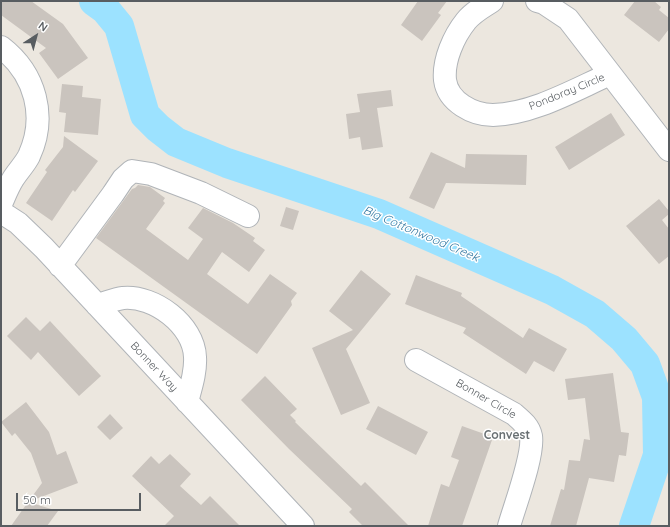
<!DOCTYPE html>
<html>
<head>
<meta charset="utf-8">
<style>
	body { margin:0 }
	#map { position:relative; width:670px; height:527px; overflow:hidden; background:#ece7df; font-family:Quicksand,sans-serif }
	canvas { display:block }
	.frame { position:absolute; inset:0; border:2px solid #585d61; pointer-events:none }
	.north { position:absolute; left:16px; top:16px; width:40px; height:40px; -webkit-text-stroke:3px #fff; paint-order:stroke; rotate:36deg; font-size:11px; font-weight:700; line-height:16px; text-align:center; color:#585d61 }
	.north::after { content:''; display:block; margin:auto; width:14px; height:18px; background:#585d61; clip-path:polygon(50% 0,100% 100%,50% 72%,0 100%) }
	.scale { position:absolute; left:16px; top:493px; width:125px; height:18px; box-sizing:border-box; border:2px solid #585d61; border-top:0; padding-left:5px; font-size:12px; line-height:14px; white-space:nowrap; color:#585d61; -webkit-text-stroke:3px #fff; paint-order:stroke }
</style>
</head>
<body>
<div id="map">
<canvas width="670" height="527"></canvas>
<div class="frame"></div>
<div class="north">N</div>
<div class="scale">50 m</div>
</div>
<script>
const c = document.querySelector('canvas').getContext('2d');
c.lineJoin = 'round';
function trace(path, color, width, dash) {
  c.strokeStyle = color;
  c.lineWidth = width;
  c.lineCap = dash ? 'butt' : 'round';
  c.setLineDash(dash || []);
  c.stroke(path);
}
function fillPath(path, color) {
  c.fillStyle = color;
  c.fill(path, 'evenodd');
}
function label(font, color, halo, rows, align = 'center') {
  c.font = font + ' Quicksand,sans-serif';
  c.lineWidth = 3;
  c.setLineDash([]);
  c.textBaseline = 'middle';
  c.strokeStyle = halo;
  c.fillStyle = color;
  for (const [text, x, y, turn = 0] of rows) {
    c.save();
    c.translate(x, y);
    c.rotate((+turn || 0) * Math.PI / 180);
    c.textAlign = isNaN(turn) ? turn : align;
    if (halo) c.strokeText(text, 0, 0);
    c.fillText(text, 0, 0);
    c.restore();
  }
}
trace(new Path2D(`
	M94,1L105,9L119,26L145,115L158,128L176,142L227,163L379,214L552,290L595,314L624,339L645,364L657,397L658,455L634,526`), '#9ce2ff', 30);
fillPath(new Path2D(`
	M1,1H31L63,24L88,58L58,79L39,53L46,48L1,15Z
	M418,1H447L438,13L441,15L422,41L401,25Z
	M635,1H654L661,7L659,10L669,18V29L659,42L624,15Z
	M62,84L83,86L82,97L101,99L98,135L64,132L66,113L59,112Z
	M391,90L393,106L377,108L383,147L362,150L360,137L349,139L346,114L360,112L357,94Z
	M611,113L625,135L569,170L555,147Z
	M64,136L98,161L75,192L73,190L52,221L26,203L47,172L45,170L63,147Z
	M431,152L465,168L466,154L527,155L526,185L446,183L434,209L409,198Z
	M138,185L150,187L165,198L163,201L165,203L146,229L188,260L203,239L188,228L203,208L233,223L255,238L253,241L265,250L249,272L222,252L207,274L248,304L270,274L297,293L291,301L292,305L257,354L96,238L132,189L135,188Z
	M659,199L669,211V214L662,220L669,229V256L659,264L626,226Z
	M286,207L299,211L293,230L280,226Z
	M361,270L391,294L346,349L370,403L341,415L312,348L353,330L329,311Z
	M416,275L462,293L461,296L523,338L529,328L567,349L554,372L534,361L526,374L463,333L466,328L405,304Z
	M26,317L40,331L50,321L101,376L79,396L38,352L31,360L7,336Z
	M613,373L621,432L629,433L626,456L619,455L614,482L589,478L576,526H550L561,489L564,490L569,460L580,461L584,439L590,440L585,398L568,400L565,379Z
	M265,376L297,409L290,415L296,421L295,422L361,486L365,482L409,526H363L349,512L352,509L289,449L241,400Z
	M26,402L49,432L57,455L66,451L78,483L28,502L42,483L31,453L15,433L12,436L1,422Z
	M378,406L428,432L416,455L366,429Z
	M110,414L123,428L110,440L97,427Z
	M462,426L493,437L462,526H428L441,484L449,487L459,460L451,457Z
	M170,454L191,474L180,486L201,505L210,496L240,526H164L174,516L132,476L151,456L159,464Z
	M28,502L58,511L47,526H11Z`), '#cac4be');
const minor = new Path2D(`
	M492,1C483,7 473,12 466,21C454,36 443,60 445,80C448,102 473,115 493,115C533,114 574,90 610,74
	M537,1L544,3L568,19L669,150
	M1,47C36,74 47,117 29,156C25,164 18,171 13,179C8,187 5,195 1,204
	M1,212L18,223L44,248L303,526
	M60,266L113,194L123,179L132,171L151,174L201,193L248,216
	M97,305C105,303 115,299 123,298C154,295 194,325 195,357C196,372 191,387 187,402
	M416,360L514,414C521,420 529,426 531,436C534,455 515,505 509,526`);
trace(minor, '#b0b4b8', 24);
trace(minor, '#fff', 22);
label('11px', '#585d61', '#fff', [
	["Pondoray Circle",567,92,-22],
	["Bonner Way",154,367,47],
	["Bonner Circle",486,399,30]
]);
label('italic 12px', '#3379a2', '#fff', [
	["Big Cottonwood Creek",421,234,23]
]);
label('bold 12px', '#697073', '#fff', [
	["Convest",507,435]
]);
</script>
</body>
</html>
